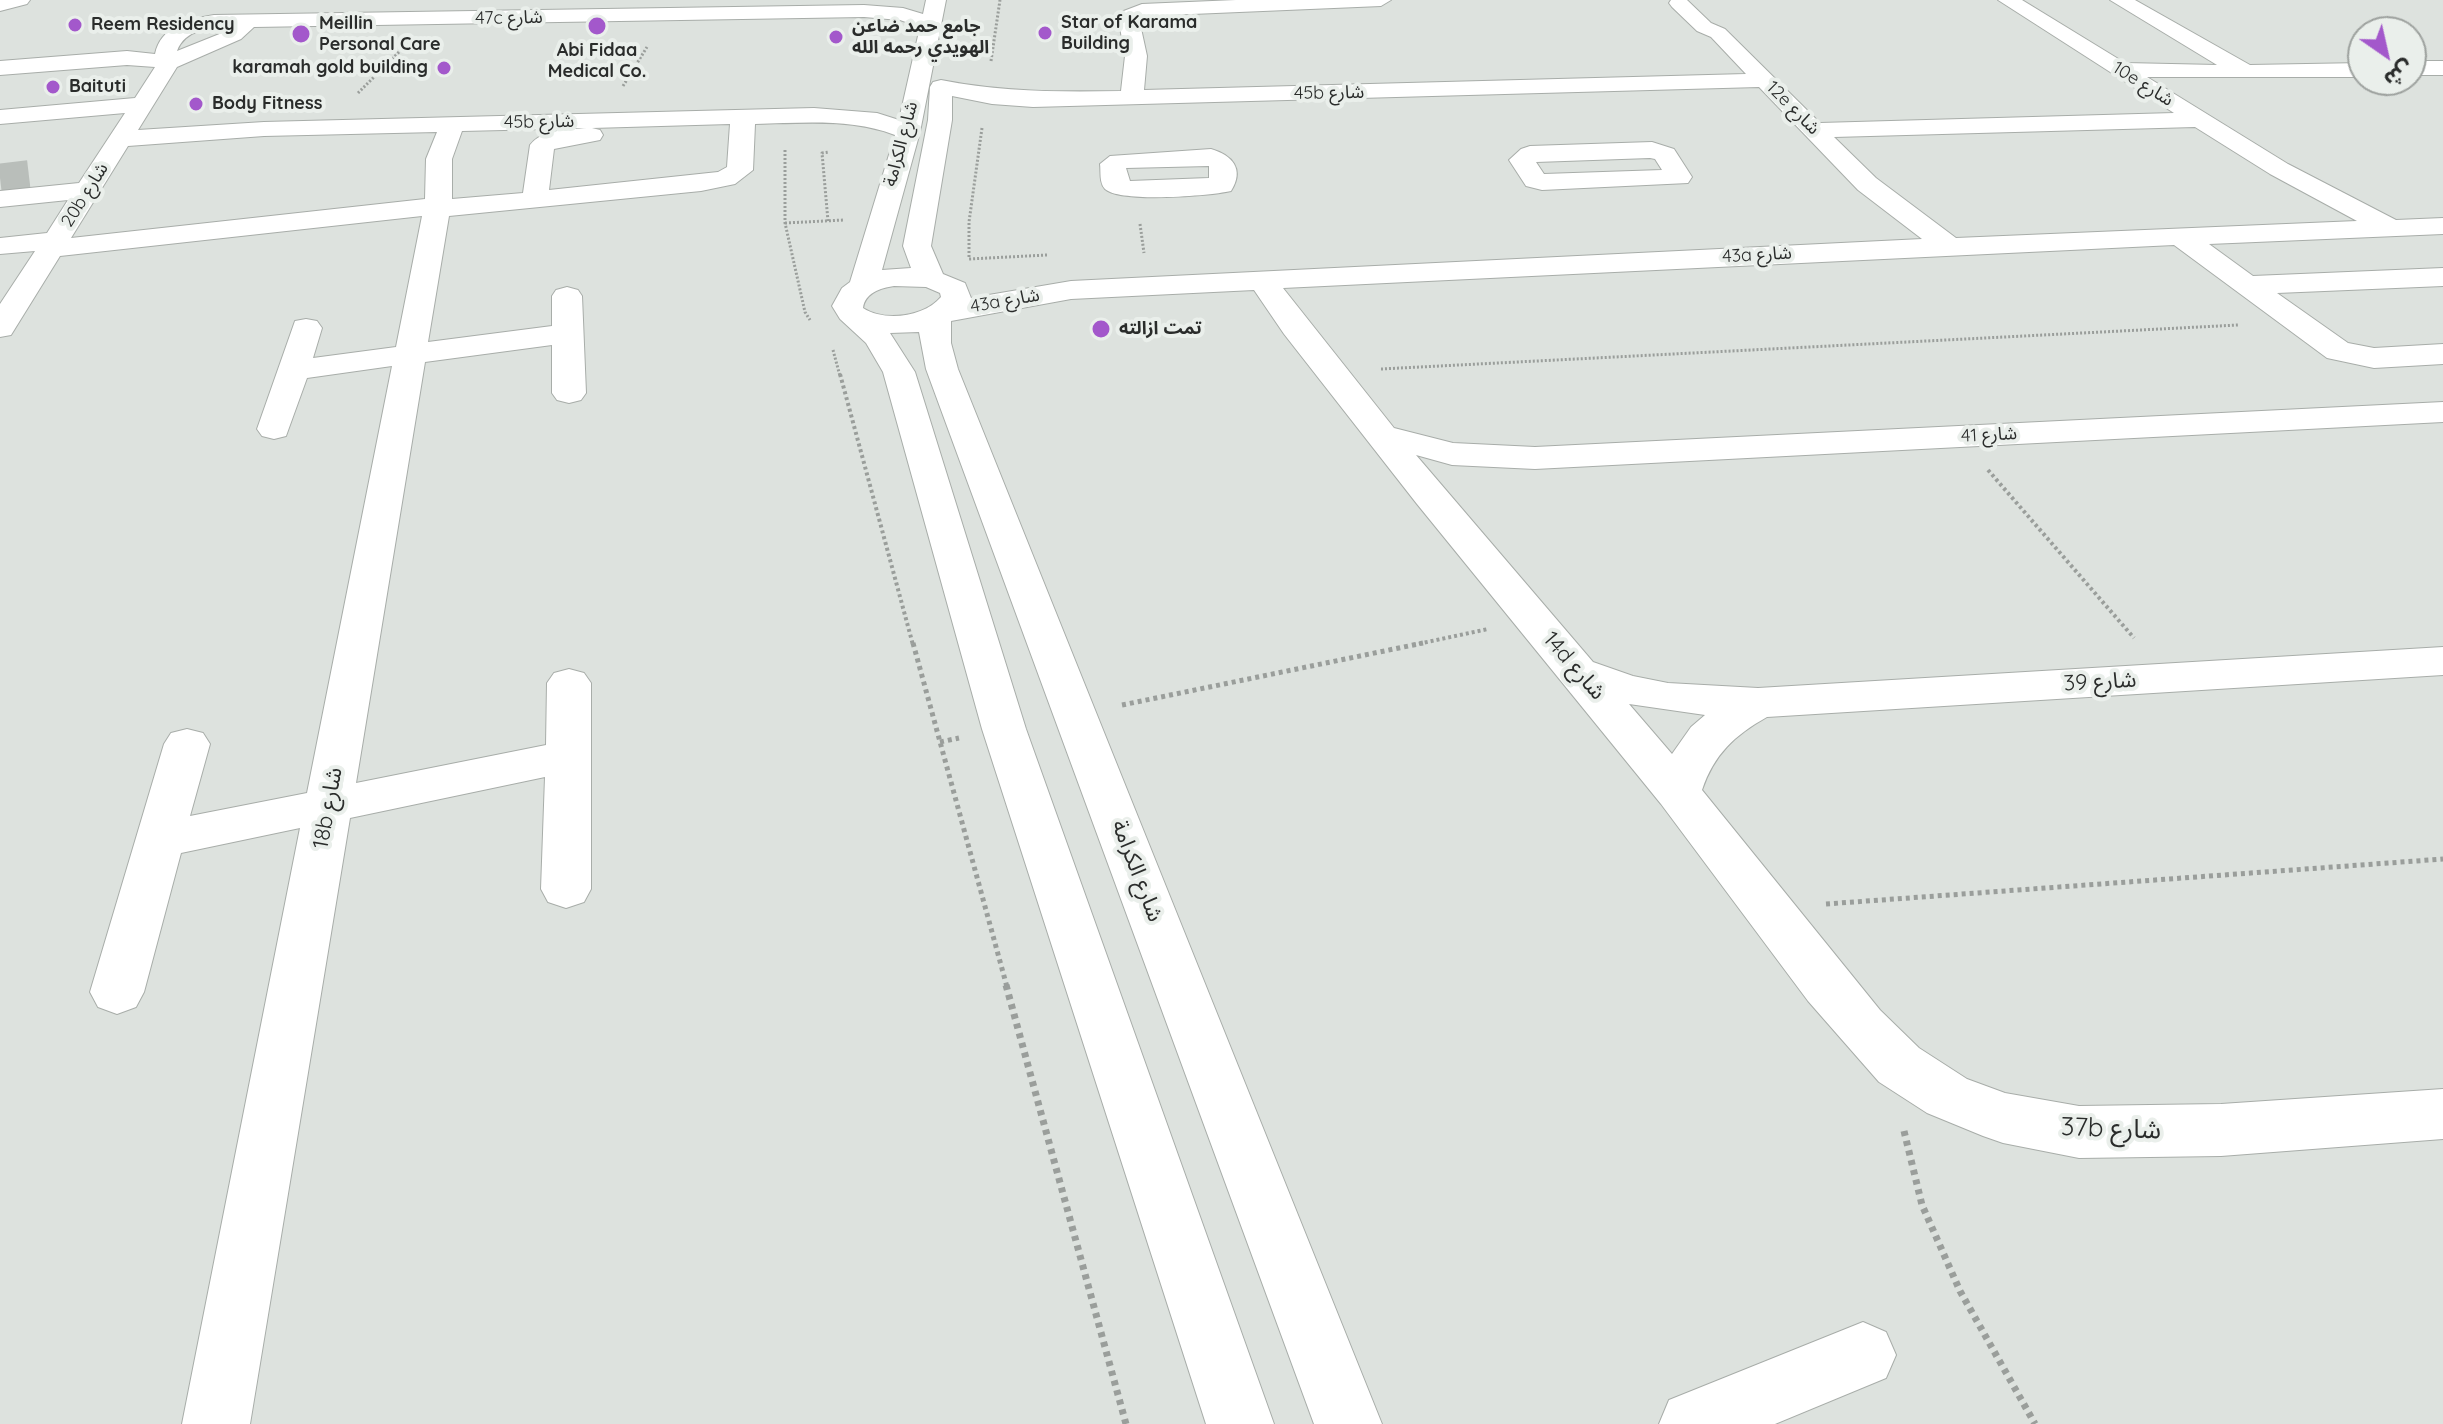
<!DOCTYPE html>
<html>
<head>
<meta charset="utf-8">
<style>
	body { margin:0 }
	#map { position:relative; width:2443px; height:1424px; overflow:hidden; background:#dde2de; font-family:Quicksand,"Noto Sans Arabic",sans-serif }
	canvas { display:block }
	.north { position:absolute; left:2347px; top:16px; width:80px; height:80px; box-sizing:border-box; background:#eaefeb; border:2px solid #9da19e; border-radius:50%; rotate:146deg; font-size:22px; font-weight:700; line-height:32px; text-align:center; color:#2a2c2b }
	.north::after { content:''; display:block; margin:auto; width:28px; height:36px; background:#a358cb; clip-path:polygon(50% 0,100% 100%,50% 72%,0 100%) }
</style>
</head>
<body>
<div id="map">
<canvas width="2443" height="1424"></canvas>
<div class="north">ش</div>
</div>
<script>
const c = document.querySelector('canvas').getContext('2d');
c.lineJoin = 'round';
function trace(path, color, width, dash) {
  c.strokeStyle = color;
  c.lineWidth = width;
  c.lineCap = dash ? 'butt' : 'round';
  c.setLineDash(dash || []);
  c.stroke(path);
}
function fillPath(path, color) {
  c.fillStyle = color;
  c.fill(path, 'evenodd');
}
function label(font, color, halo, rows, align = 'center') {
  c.font = font + ' Quicksand,"Noto Sans Arabic",sans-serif';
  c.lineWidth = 8;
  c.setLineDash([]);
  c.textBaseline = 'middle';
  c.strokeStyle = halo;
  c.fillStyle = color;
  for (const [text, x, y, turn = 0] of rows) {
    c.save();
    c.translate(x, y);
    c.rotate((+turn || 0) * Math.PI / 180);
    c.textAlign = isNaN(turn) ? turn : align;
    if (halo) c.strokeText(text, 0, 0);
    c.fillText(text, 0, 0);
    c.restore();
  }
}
trace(new Path2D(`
	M0,178L42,173`), '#b9beba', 29, [29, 14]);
const minor = new Path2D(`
	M0,0H30L27,4L0,11Z
	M926,0H946L920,132L882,270L911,268L903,246L928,120L930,87L933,82L941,80C1002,92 1059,92 1121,91L1125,56L1118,16L1121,12L1142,4L1236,0H1391L1381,6L1145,16L1139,19L1147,56L1144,90L1746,74L1711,37L1697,31L1672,7L1669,3L1671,0H1687L1711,23L1725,29L1820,123L2174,113L1998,0H2022L2125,63L2217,65L2110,0H2135L2250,65L2363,63V77H2147L2288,164L2396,220L2443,218V234L2209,244L2253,276L2443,268V286L2277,293L2348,343L2374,348L2443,344V364L2374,368L2327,358L2174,245L1283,288L1394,428L1453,443L1535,447L2443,402V422L1535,469L1452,465L1416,455L1593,662L1633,676L1668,683L1758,688L2443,647V675L1767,717C1735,735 1714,754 1702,790L1880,1010L1919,1048L1967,1079L2005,1093L2079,1106L2221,1104L2443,1089V1139L2221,1156L2079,1158L2003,1143L1983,1136L1927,1113L1879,1082L1808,1001L1661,804L1417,504L1284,334L1254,290L1071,299L951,321V343L958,369L1382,1424H1314L926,369L919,332L890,333L915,372L1026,729L1274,1424H1206L982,729L883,372L866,343L840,319L832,306L842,288L850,282L895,135C851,118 801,123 755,124L753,170L735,184L701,191L449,216L428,342L552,326V296L556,290L567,287L578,290L582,296L586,393L581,400L569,403L557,400L552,393V345L425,362L356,783L546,745L547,683L554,673L569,669L584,673L591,683V889L584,902L566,908L548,902L541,889L545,777L350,818L250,1424H182L300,828L181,853L144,992L136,1007L117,1014L98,1007L90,992L164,744L171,733L187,729L203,733L210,744L190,816L307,793L392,366L307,378L286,436L274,439L262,436L257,429L295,321L306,319L317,321L322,328L313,358L396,347L422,216L60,256L11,335L0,337V304L35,251L0,254V238L47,233L68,200L0,207V191L79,183L125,113L0,124V110L135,98L155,67L127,65L0,75V61L127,51L155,54C161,26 189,19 214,15L864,5L903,8L923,14ZM864,17L900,20L920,27L899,120L877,113L814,108L264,122L138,130L177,67L241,39L254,27ZM230,27L227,31L177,51C185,29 210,27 230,27ZM1759,87L1858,190L1922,239L1071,281L971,298L965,283L943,274L931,246L952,120V96L992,104L1033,107ZM730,124L727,167L718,172L549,190L554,149L600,140L603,135L600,130L592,128ZM2195,127L2270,174L2357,221L1956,238L1876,178L1834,137ZM587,128C568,130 542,129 530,145L523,193L452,199V159L462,131ZM437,132L426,159L425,199L71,238L128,146L264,136ZM894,286L926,287L940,293L941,297C924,317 885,322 863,308C865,293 880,288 894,286ZM1629,704L1705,715L1691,727L1672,754Z
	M2411,61H2443V75H2411Z
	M1652,142L1674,149L1692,177L1688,183L1542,190L1526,186L1509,160L1521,149L1530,146ZM1650,158L1655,159L1662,170L1544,174L1536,162Z
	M1211,149C1232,155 1245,169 1231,191C1210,196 1120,203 1105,189C1099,183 1101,171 1100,164L1110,156ZM1209,166V178L1130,181L1126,168Z
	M1863,1322L1886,1332L1896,1355L1886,1378L1775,1424H1659L1669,1400Z`);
trace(minor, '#a8ada9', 2);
trace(new Path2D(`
	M991,61L1000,0
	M623,86L647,47
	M358,93L399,52
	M982,128L969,222V259L1047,255
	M785,150V223L805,312L810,320
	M828,221L822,153L829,152
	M785,223L844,220
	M1140,224L1144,253
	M833,350L840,376
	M1381,369L2238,325`), '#9a9e9b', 3, [2, 2]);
trace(new Path2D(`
	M840,374L913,645
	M1988,470L2134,638
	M1413,645L1488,629`), '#9a9e9b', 4, [3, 3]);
trace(new Path2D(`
	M913,643L1007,987
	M1122,705L1423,643
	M940,742L959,738
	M1826,904L2443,859`), '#9a9e9b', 5, [4, 4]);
trace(new Path2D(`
	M1006,985L1126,1424
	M1904,1131L1922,1205L1960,1291L2035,1424`), '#9a9e9b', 7, [5, 5]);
fillPath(minor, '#fff');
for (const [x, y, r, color] of [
	[75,25,8,"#a358cb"],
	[597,26,10,"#a358cb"],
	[1045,33,8,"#a358cb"],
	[301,34,10,"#a358cb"],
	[836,37,8,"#a358cb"],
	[444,68,8,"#a358cb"],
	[53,87,8,"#a358cb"],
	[196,104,8,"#a358cb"],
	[1101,329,10,"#a358cb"]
]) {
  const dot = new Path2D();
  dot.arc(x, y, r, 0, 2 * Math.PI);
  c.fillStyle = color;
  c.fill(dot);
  trace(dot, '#eaefeb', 3);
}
label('18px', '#2a2c2b', '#eaefeb', [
	["47c شارع",509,18,-1],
	["10e شارع",2143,84,32],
	["45b شارع",1329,93,-1],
	["12e شارع",1793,108,45],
	["45b شارع",539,122,-1],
	["شارع الكرامة",901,144,-75],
	["20b شارع",85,195,-58],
	["43a شارع",1757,255,-3],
	["43a شارع",1005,301,-10],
	["شارع 41",1989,435,-3]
]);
label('bold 18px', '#2a2c2b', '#eaefeb', [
	["Star of Karama",1061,23],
	["Building",1061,44],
	["Meillin",319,24],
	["Personal Care",319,45],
	["Reem Residency",91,25],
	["جامع حمد ضاعن",852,27],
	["الهويدي رحمه الله",852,48],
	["Abi Fidaa",597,51,"center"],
	["Medical Co.",597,72,"center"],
	["karamah gold building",428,68,"right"],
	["Baituti",69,87],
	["Body Fitness",212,104],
	["تمت ازالته",1119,329]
], 'left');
label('22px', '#2a2c2b', '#eaefeb', [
	["14d شارع",1574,666,49],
	["شارع 39",2100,682,-3],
	["18b شارع",328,808,-80],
	["شارع الكرامة",1137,871,69]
]);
label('26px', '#2a2c2b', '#eaefeb', [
	["37b شارع",2111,1129,2]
]);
</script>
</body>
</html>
